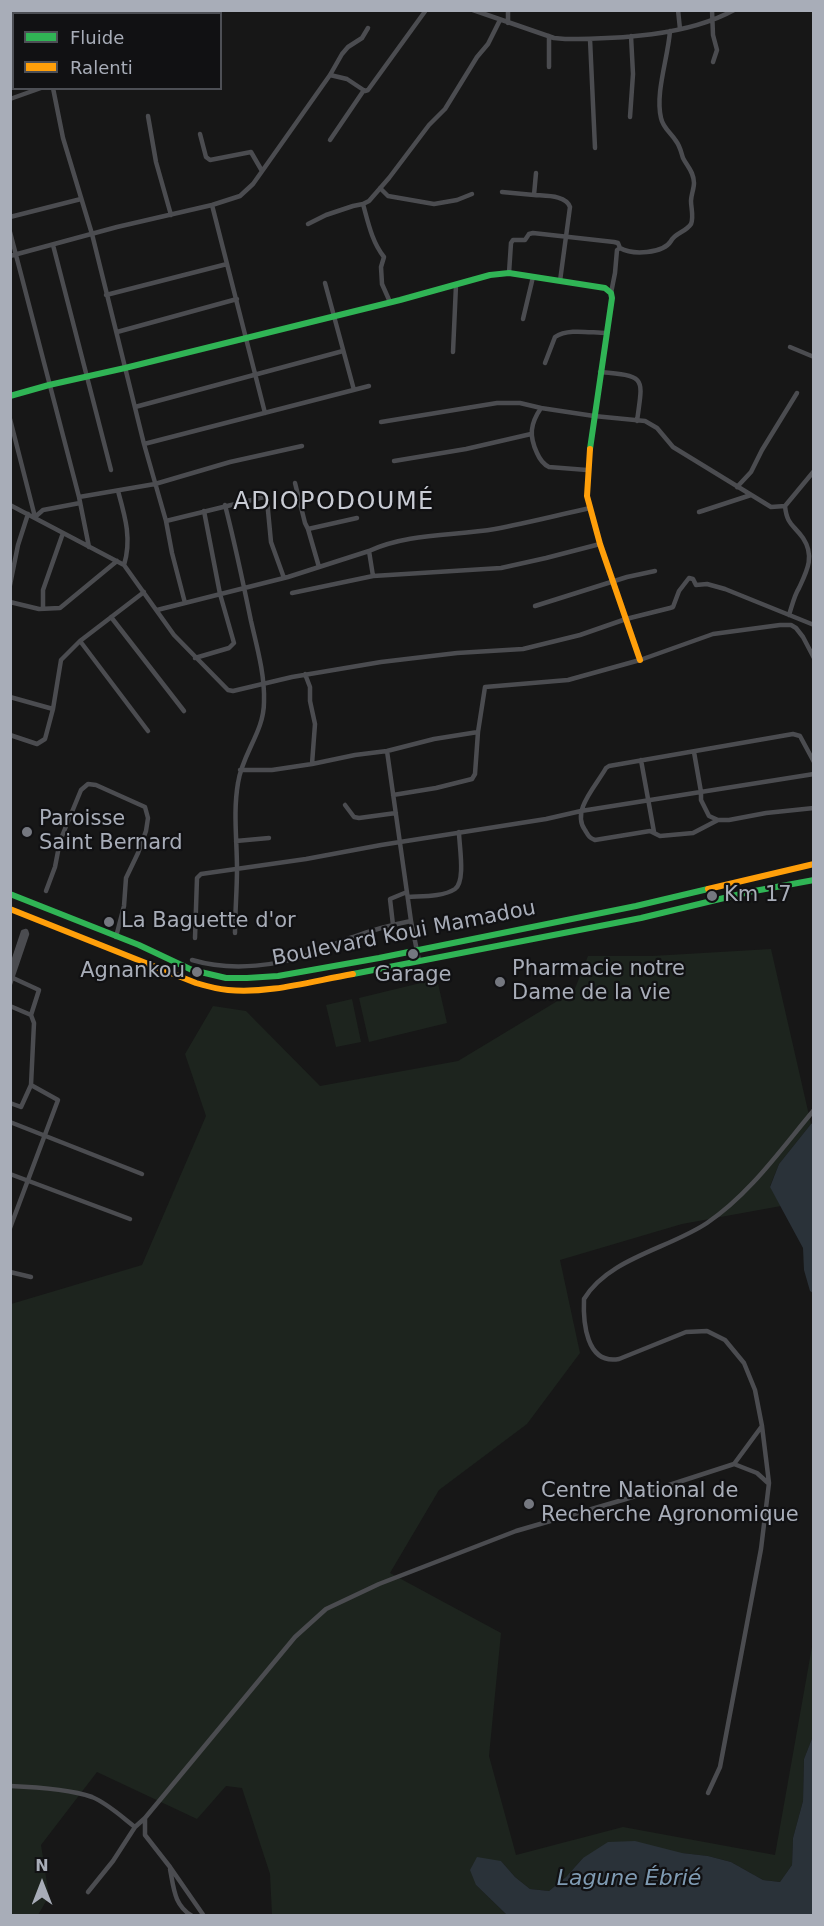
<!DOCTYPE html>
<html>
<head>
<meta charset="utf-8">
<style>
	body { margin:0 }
	#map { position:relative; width:824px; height:1926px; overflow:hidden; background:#171717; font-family:"DejaVu Sans",sans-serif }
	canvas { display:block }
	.frame { position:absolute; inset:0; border:12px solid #a8adb8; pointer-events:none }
	.legend { position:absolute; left:12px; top:12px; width:210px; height:78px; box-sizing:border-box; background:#111113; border:2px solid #4d4f55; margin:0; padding:8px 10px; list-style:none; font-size:18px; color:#a8adb8 }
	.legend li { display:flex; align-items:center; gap:12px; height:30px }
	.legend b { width:30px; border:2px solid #4d4f55 }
	.north { position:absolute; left:12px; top:1854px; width:60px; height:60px; -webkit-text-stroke:4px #111113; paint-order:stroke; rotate:0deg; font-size:16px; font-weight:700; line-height:24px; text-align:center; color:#a8adb8 }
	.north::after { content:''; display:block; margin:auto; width:21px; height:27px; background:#a8adb8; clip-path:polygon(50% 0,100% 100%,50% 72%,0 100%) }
</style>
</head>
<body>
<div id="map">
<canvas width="824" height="1926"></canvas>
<div class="frame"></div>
<ul class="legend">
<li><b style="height:8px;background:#30b455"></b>Fluide</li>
<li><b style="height:8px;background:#ff9f0a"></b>Ralenti</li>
</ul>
<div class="north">N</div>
</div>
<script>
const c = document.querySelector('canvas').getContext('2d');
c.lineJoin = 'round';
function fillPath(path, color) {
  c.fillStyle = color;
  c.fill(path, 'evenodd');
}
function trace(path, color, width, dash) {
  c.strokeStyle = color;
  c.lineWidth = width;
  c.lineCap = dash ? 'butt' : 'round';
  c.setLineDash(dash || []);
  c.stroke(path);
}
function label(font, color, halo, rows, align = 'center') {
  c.font = font + ' "DejaVu Sans",sans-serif';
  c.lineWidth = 4.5;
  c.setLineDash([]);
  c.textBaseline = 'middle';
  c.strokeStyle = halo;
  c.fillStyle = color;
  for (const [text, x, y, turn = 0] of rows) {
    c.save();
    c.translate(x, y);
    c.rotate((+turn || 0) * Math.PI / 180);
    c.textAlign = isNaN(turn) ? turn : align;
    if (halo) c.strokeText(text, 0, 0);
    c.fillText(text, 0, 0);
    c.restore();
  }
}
fillPath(new Path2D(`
	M771,949L811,1124L779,1164L770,1186L781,1206L682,1224L560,1260L580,1353L527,1424L439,1490L390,1573L501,1633L489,1756L516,1855L623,1827L775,1855L813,1641V1736L804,1759L803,1801L793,1838L792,1865L780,1882L763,1880L731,1862L708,1856L682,1853L583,1858L566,1877L549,1891L530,1889L515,1877L501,1861L476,1885L507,1915H272L270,1874L242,1788L226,1786L197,1819L97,1772L41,1845L49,1896L38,1915L11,1916V1304L142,1265L206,1116L185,1054L213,1006L246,1011L320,1086L458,1061L574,991L588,956H652Z
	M437,979L447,1023L369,1042L359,998Z
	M352,999L361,1042L336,1047L326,1005Z`), '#1d241e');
fillPath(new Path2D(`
	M813,1123H814L813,1293L810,1291L804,1270L803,1248L770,1187L779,1164L811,1124Z
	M813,1736V1915H507L476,1885L470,1870L477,1857L501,1861L515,1877L530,1889L549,1891L566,1877L583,1858L608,1842L635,1841L682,1853L708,1856L731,1862L763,1880L780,1882L792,1865L793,1838L803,1801L804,1759Z`), '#2a3239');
trace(new Path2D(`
	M34,10V14
	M473,10L554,38L565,39C618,39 687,36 734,10
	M678,10L680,29
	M712,10L713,35L717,50L713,62
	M43,14L50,10
	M508,23V10
	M549,36V67
	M590,39L595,148
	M10,62L14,61
	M330,75L347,79L365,91L368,90L426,10
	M53,88L63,138L92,234L144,444L166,521L172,553L185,603L157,610
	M10,99L41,88
	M148,116L156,162L171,215
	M630,117L633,74L631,36
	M200,134L206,157L210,160L251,152L262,171
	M330,140L364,90
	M380,188L388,196L434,204L457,200L472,194
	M502,192L534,195L536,173
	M534,195C546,196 566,195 570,207L560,281
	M363,204C368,222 372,242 384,257L381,267L382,284L390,302
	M212,205L265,413
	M10,217L81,199
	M308,224L326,215L353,206L363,204L369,201L389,178L429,125L445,109L477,57L488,44L500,20
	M10,232L79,497L89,547
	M53,245L111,470
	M10,256L117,227L212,205L240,196L253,184L330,75L342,54L348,47L362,38L368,28
	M509,273L511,243L513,240H525L529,234L533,233L614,242L618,243L620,248
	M325,283L354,390
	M611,293L615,273L617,250L620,248C632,255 663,254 671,241C675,233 686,232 691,224C694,217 691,208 691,201C691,195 694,189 694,183C694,172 687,166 683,158C681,152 680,146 676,141C671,133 663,128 661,118C655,93 668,58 670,31
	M106,295L227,264
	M523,319L533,277
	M117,332L237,299
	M790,347L814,357
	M453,352L456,285
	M545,363L555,337C568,328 591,333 606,333
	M600,372C647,376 643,377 637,421
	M135,407L343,351
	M10,419L35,517
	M381,422L497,403H520L541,408
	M144,444L369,386
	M394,461L466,449L531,434
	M587,470L549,467C543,464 540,460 537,453C529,436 530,424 541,408L594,416L645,421L657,428L673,447L771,507L785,506L814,471
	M295,483L305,523L308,529L319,567
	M737,487L751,472L762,450L797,393
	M118,491C125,516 132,539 124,565
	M79,497L155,484L230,462L302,446
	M10,505L124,565L174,635L228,690L233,691L292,677L381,662L457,653L523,649L580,635L626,619L670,608L673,607L679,591L689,578L693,579L696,585L707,584L725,589L814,625
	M225,505C235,544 243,582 251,621C257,647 265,675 264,702C264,732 242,754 238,783C233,812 237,840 237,869C237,891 235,912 235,933
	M785,506C787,525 793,524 803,538C815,556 807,571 799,588C794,596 792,606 789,615
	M699,512L751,495
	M35,517L43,510L80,503
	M166,521L264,497L267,500L271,542L284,578
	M308,529L357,518
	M369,551L373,576
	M10,585L18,545L28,514
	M292,593L373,576L501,568L546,558L600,544
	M10,602L39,609L60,608L117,561
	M185,603L288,577L369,551C408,533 454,536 495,529C527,523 558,515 590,508
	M535,606L627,577L655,571
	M43,609V590L63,533
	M111,617L184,711
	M80,641L148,731
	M195,658L229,648L234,643L220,594L204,511
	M305,674L310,687V701L315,724L312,764
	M10,697L53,709
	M10,735L37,744L45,739L53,709L61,660L80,641L144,592
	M387,751L411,921L419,961
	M694,752L701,792V800L709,816L718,820H729L766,813L814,808
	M641,760L654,832
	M240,770H272L312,764L355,755L387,751L434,739L478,732
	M393,795L436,788L472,779L475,774L478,732L485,687L568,680L640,660L713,634L780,625H791L796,628L803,637L814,658
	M345,805L354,817L359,818L396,813
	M718,820L693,833L660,836L650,831L595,840C589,838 588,835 585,830C571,811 596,786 606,768L609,766L793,734L800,736L814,762
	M236,841L269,838
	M46,891L55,867L60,841L81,790L88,784L96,785L145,807L148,818L146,831L138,853L126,878L124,906L116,937
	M408,897C421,896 443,897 455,889C466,881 459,845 459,832
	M393,925L390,899L407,892
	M195,938L197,878L201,874L306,859L381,845L546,819L581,811L814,774
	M192,960C233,972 279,966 319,951C330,946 341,941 353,937C372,930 391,925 411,921
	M10,971L23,932L26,931
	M13,978L39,990L31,1015
	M10,984L27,934L26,931
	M10,1006L31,1015L34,1023L31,1085L58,1100L10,1228
	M10,1103L21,1107L31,1085
	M10,1122L142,1174
	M10,1174L130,1219
	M10,1272L31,1277
	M734,1464L757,1473L768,1483
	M10,1786C35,1787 69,1789 92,1797C107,1803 122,1817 135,1827
	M708,1793L720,1767L761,1549L769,1483L762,1426L755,1390L744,1363L725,1340L707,1331L686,1332L619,1359C586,1365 583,1322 584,1299C609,1258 668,1249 707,1223C750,1194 781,1149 814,1110
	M145,1818V1835L170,1867L204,1916
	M170,1869C174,1889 174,1905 192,1916
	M88,1892L113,1861L135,1827L145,1818L295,1637L326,1609L379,1584L516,1531L626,1499L734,1464L762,1426`), '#4b4c50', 4.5);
trace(new Path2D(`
	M10,396L49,385L125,368L400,300L490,275L509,273L605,288L611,293L612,298L590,449
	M10,894L139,945L192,970L226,978H247L278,976L379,958L636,906L708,889
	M353,974L641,918L749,892L814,880`), '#30b455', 6);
trace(new Path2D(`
	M590,449L587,496L600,544L640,660
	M708,889L814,864
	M10,909L196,983C206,986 217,989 228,990C269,994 312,981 353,974`), '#ff9f0a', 6);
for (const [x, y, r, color] of [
	[27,832,6,"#757880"],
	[712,896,6,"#757880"],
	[109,922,6,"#757880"],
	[413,954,6,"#757880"],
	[197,972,6,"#757880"],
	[500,982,6,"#757880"],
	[529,1504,6,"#757880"]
]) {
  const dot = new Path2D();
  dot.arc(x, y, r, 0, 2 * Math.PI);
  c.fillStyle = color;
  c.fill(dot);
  trace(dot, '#111113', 2);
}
label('21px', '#a8adb8', '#111113', [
	["Paroisse",39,820],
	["Saint Bernard",39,844],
	["Km 17",724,896],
	["La Baguette d'or",121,922],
	["Pharmacie notre",512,970],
	["Dame de la vie",512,994],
	["Agnankou",185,972,"right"],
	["Garage",413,976,"center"],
	["Centre National de",541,1492],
	["Recherche Agronomique",541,1516]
], 'left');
label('21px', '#a8adb8', '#111113', [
	["Boulevard Koui Mamadou",404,934,-11]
]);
label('italic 22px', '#7f9bb3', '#111113', [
	["Lagune Ébrié",629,1879]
]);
c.letterSpacing = '1.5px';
label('24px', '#c9ccd4', '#111113', [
	["ADIOPODOUMÉ",334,503]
]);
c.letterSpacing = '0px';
</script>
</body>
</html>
